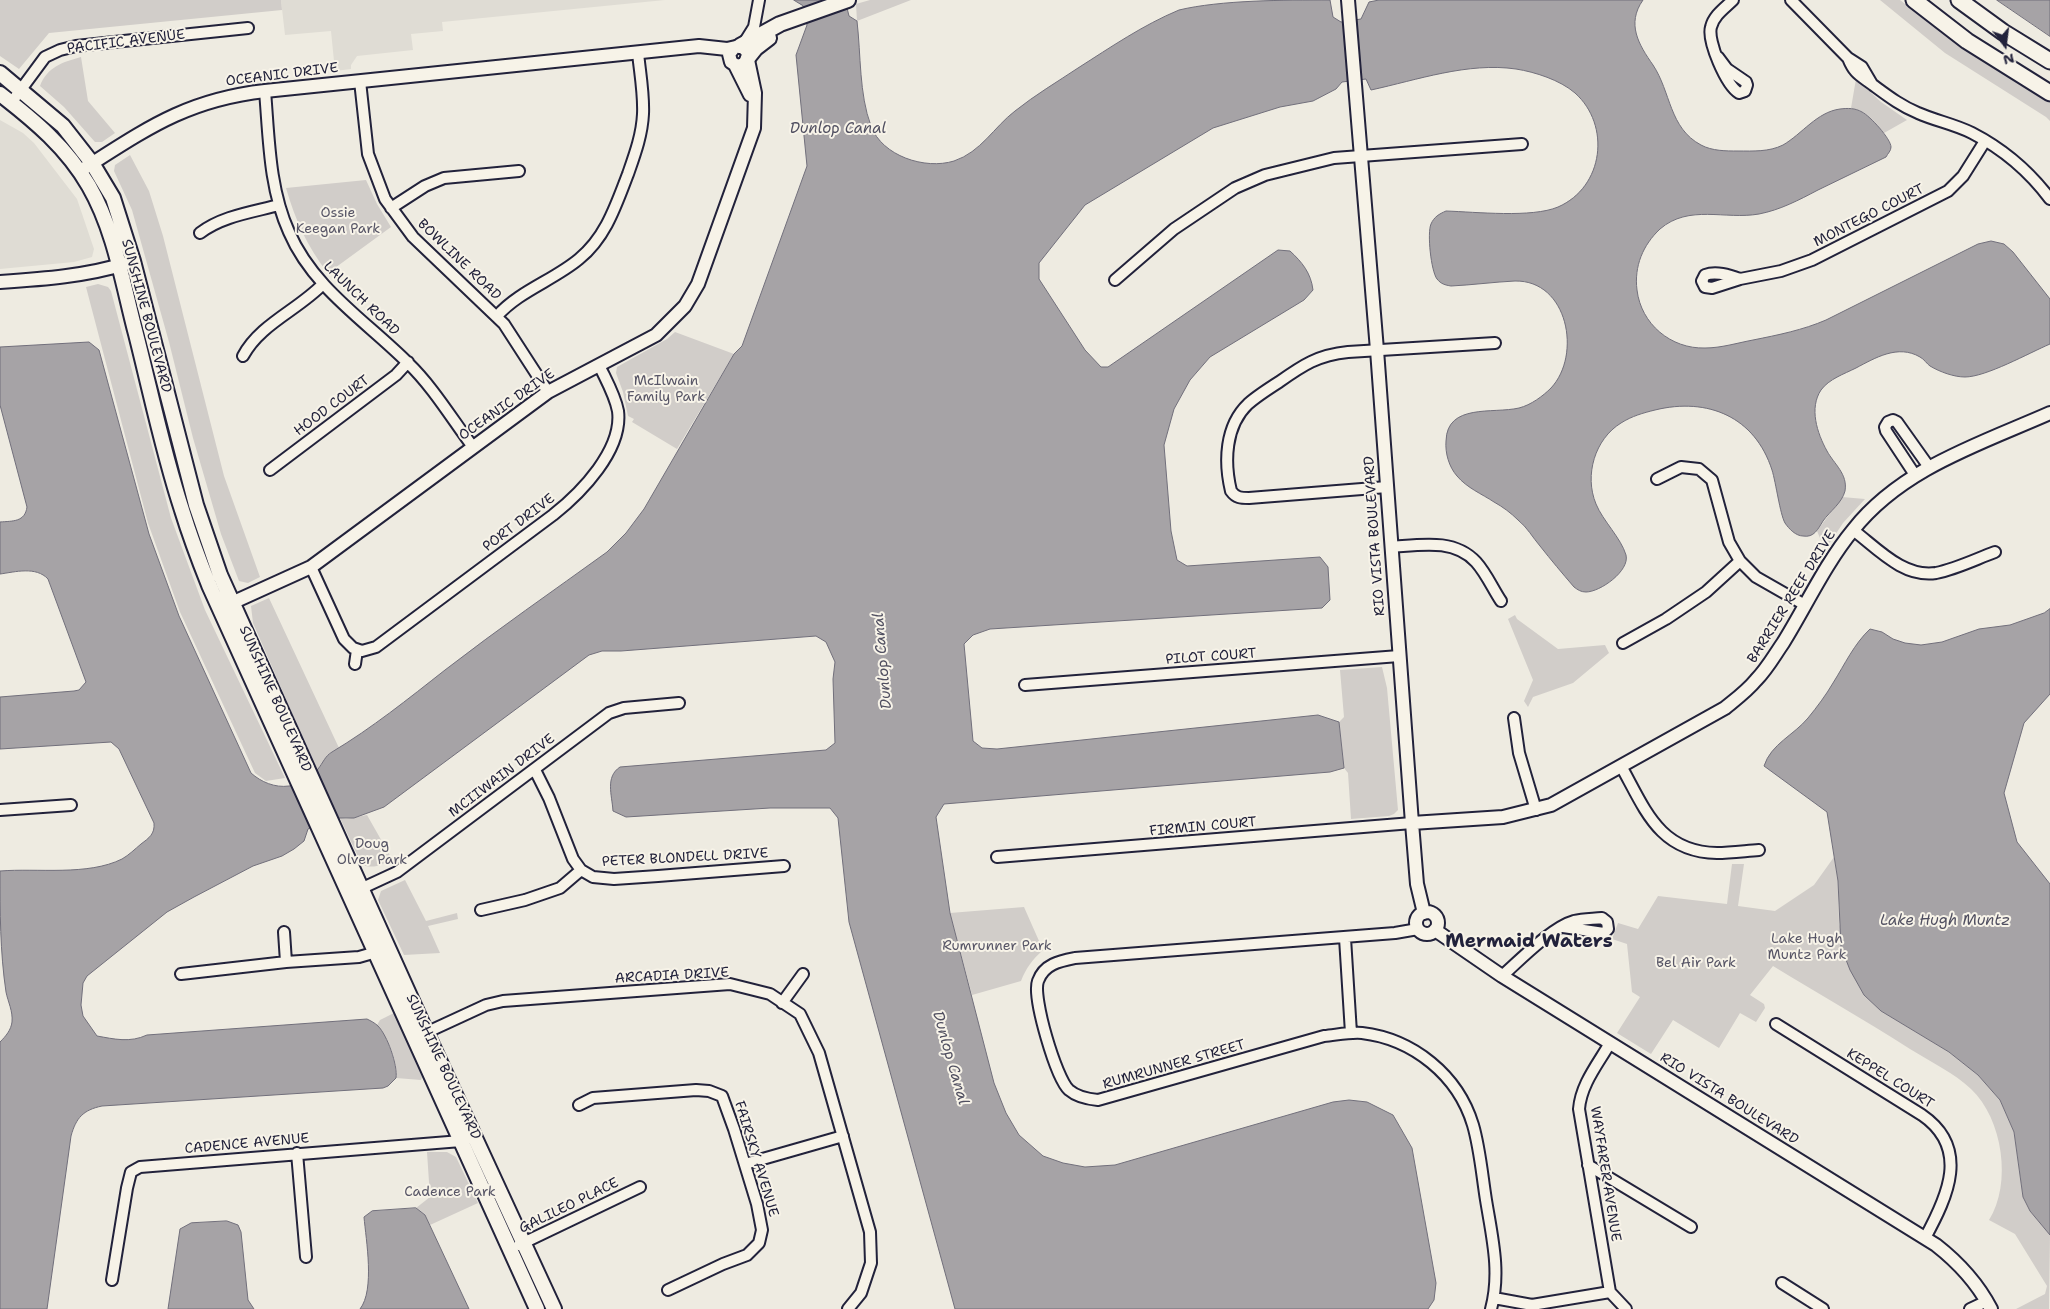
<!DOCTYPE html>
<html>
<head>
<meta charset="utf-8">
<style>
	body { margin:0 }
	#map { position:relative; width:2050px; height:1309px; overflow:hidden; background:#eeebe1; font-family:"Shantell Sans",sans-serif }
	canvas { display:block }
	.north { position:absolute; left:1980px; top:20px; width:50px; height:50px; -webkit-text-stroke:4px #f7f3e8; paint-order:stroke; rotate:165deg; font-size:14px; font-weight:700; line-height:20px; text-align:center; color:#22223b }
	.north::after { content:''; display:block; margin:auto; width:18px; height:22px; background:#22223b; clip-path:polygon(50% 0,100% 100%,50% 72%,0 100%) }
</style>
</head>
<body>
<div id="map">
<canvas width="2050" height="1309"></canvas>
<div class="north">N</div>
</div>
<script>
const c = document.querySelector('canvas').getContext('2d');
c.lineJoin = 'round';
function fillPath(path, color) {
  c.fillStyle = color;
  c.fill(path, 'evenodd');
}
function trace(path, color, width, dash) {
  c.strokeStyle = color;
  c.lineWidth = width;
  c.lineCap = dash ? 'butt' : 'round';
  c.setLineDash(dash || []);
  c.stroke(path);
}
function label(font, color, halo, rows, align = 'center') {
  c.font = font + ' "Shantell Sans",sans-serif';
  c.lineWidth = 4;
  c.setLineDash([]);
  c.textBaseline = 'middle';
  c.strokeStyle = halo;
  c.fillStyle = color;
  for (const [text, x, y, turn = 0] of rows) {
    c.save();
    c.translate(x, y);
    c.rotate((+turn || 0) * Math.PI / 180);
    c.textAlign = isNaN(turn) ? turn : align;
    if (halo) c.strokeText(text, 0, 0);
    c.fillText(text, 0, 0);
    c.restore();
  }
}
fillPath(new Path2D(`
	M281,0H665L442,22L443,31L411,34L413,50L357,56L351,65V69L335,71L331,31L285,35Z
	M0,120L23,133L34,143L77,199L94,249L92,257L74,262L0,269Z`), '#dfdcd4');
fillPath(new Path2D(`
	M0,0H281L282,10L49,33L19,69L0,56Z
	M870,0H911L857,21L856,4Z
	M1880,0H1900L1961,47L2050,103V121L2046,117L1945,53Z
	M81,57L88,101L115,133L102,142H95L64,107L40,86C47,67 63,62 81,57Z
	M1856,79L1881,102L1907,120L1884,133L1864,113L1851,108Z
	M130,155L149,191L163,236L224,476L260,577L248,583L239,581L221,534L193,438L169,342L132,210L114,171L115,165Z
	M366,180L377,204L391,227L328,273C307,247 295,219 286,188Z
	M98,284L108,287L111,291L171,518L205,610L285,778L266,781L255,773L180,612L148,523L86,287Z
	M675,332L734,354L677,449L632,422L634,419L628,416L623,392L616,373L617,367L667,339Z
	M1842,497L1865,499L1843,523L1825,550L1817,531Z
	M269,598L339,748L330,753L317,771L253,623L251,606Z
	M1515,615L1517,619L1558,649L1605,645L1609,653L1573,683L1533,697L1528,707L1524,701L1533,680L1508,619Z
	M1382,667L1387,688L1398,810L1394,814L1389,816L1351,819L1348,773L1344,768L1339,722L1344,717L1340,670Z
	M367,815L392,859C381,865 375,869 362,865L340,818L346,819Z
	M1834,857L1838,881L1839,924L1864,995L1881,1011L1949,1052L1978,1075L2000,1100L2014,1132L2023,1197L2030,1211L2050,1235L2049,1309H2016L2045,1294L2047,1286L2015,1234L1989,1220C2012,1184 2003,1119 1971,1089C1954,1073 1931,1062 1910,1049C1865,1020 1819,994 1773,966L1750,995L1764,1004L1765,1008L1756,1022L1740,1013L1719,1048L1673,1020L1651,1054L1617,1033L1640,997L1632,992L1627,944L1612,939L1618,923L1638,929L1658,896L1727,904L1732,864H1744L1738,906L1775,911L1814,885Z
	M405,880L426,921L457,913L458,919L428,926L440,953L404,955L378,900L381,891Z
	M1024,907L1043,950C1033,959 1026,968 1021,981L972,995L950,913Z
	M394,1013L422,1077L421,1080L396,1078C399,1061 387,1038 377,1025L380,1020Z
	M427,1152H447L456,1157L478,1203L430,1225L425,1215L416,1208L430,1197Z`), '#d1cdc9');
const water = new Path2D(`
	M794,0H845L849,16L857,21C861,55 859,94 871,126C882,156 925,170 954,161C981,152 994,127 1015,111C1035,95 1057,82 1078,68C1111,47 1143,25 1179,10C1221,0 1284,0 1330,0L1333,17L1341,22L1361,19L1369,2L1379,0H1643C1626,24 1639,45 1653,65C1671,92 1669,128 1701,145C1712,151 1726,151 1738,151C1753,151 1769,152 1783,145C1802,134 1817,112 1840,109C1848,108 1855,108 1862,112C1870,116 1891,139 1891,147C1891,151 1888,153 1886,157C1863,168 1841,179 1818,190C1799,200 1780,210 1759,214C1725,220 1689,204 1660,229C1643,245 1634,266 1637,290C1641,324 1671,349 1705,348C1721,348 1737,343 1753,340C1778,335 1803,330 1826,320L1978,244L1991,241L2004,244L2013,252L2050,299V344C2029,353 1986,377 1965,377C1954,377 1940,372 1930,366C1927,364 1924,359 1920,357C1898,344 1875,358 1856,368C1844,374 1829,379 1821,390C1809,408 1817,433 1827,451C1834,464 1848,474 1845,491C1842,503 1830,511 1823,521C1818,529 1814,538 1803,536C1796,536 1789,529 1785,523C1780,514 1776,483 1772,470C1755,417 1708,397 1655,410C1643,413 1632,416 1621,423C1595,439 1584,475 1596,504C1603,521 1621,538 1626,555C1630,571 1600,592 1586,592C1581,592 1578,590 1574,587C1562,573 1551,560 1540,546C1533,538 1527,527 1518,520C1511,513 1503,507 1494,502C1482,494 1467,488 1457,476C1449,467 1445,453 1446,441C1447,403 1493,414 1519,408C1531,405 1543,396 1551,388C1582,355 1568,280 1515,281C1494,282 1472,285 1451,286C1445,285 1441,284 1437,279C1431,271 1427,233 1431,224C1434,217 1439,214 1446,211C1476,212 1532,218 1558,207C1604,187 1611,125 1575,93C1560,80 1535,72 1516,69C1468,62 1417,80 1371,90L1366,79L1342,82L1336,89L1313,101L1280,107L1213,128L1085,205L1039,263V279L1085,350L1101,367H1108L1278,250L1290,251C1302,262 1311,273 1313,290L1304,300L1210,357L1190,380L1174,409L1164,445L1171,531L1177,560L1187,566L1320,557L1328,567L1330,600L1322,608L990,629L973,635L964,644L973,741L982,748L997,749L1318,715L1339,722L1344,768L1330,772L944,804L936,817L950,913L994,1083L1006,1113L1019,1135L1043,1156L1063,1163L1085,1167L1115,1165L1333,1102L1349,1100L1367,1102L1393,1115L1412,1148L1436,1283L1434,1300L1428,1309H955L849,922L838,818L830,808H770L626,817L613,811C612,795 605,777 620,767L826,750L835,743L833,679L835,662L826,642L816,636L621,651H602L589,655L384,807L354,818H340L320,822L308,829L304,841L294,849L282,856L253,866L194,897L167,912L87,976L83,983L81,1005L83,1016L97,1036C114,1039 130,1043 147,1035L367,1019C371,1021 375,1023 378,1026C387,1035 398,1065 396,1078L388,1086L383,1088L102,1106C83,1110 76,1118 71,1136L47,1309H0V1042C6,1036 11,1030 12,1022C13,1011 8,1002 6,992C0,952 0,911 0,871C37,868 88,876 122,859C129,855 135,849 141,844C149,838 155,834 154,823L119,749L111,742L0,749V697L74,691L79,690L86,682L48,579C36,566 15,572 0,574V522C13,521 25,522 27,507L0,405V347L89,342L99,350L149,534L179,616L251,773C261,782 275,788 289,786C299,785 312,777 318,769C323,763 325,756 332,752C372,728 408,699 445,670C498,629 553,591 607,552L626,533L644,509L734,354L742,346L807,166L796,55L807,25L803,6Z
	M1997,0H2050V36Z
	M2050,609V694L2024,723L2004,793L2017,842L2050,884V1235L2030,1211L2023,1197L2014,1132L2000,1100L1978,1075L1949,1052L1881,1011L1864,995L1850,970L1841,947L1838,881L1827,812L1764,766C1771,744 1794,735 1808,718C1817,707 1826,695 1833,683C1845,664 1854,644 1870,629L1882,632L1893,639L1905,643L1921,645L1942,642L1979,629L2010,625L2044,613Z
	M416,1208L425,1215L469,1309H360C375,1290 366,1240 364,1217L372,1211Z
	M227,1221L238,1225L241,1232L248,1300L254,1309H168L180,1229L191,1223Z`);
fillPath(water, '#a6a3a6');
trace(water, '#716f7b', 1);
const minor = new Path2D(`
	M1791,0L1848,58L1862,67L1872,84
	M744,43L754,27L759,0
	M1718,57L1727,69L1746,82L1747,85L1745,91L1739,93C1726,85 1707,41 1711,27C1714,15 1725,8 1733,0
	M1848,58C1855,75 1860,75 1873,85C1888,96 1901,106 1918,113C1936,121 1954,124 1972,133C2003,149 2029,171 2050,199
	M360,81L368,154L385,199L413,237L504,324L548,392
	M265,91C269,138 269,188 289,232C313,288 366,321 408,363C433,387 452,419 473,447
	M11,103L45,57L60,50L76,46L248,28
	M391,208L425,186L444,178L519,171
	M200,233C222,216 253,212 279,205
	M1740,279C1729,275 1716,271 1705,275L1702,281L1705,287L1712,288L1740,279L1781,271L1812,260L1948,191L1963,176L1985,141
	M1115,280L1174,229L1235,188L1265,175L1334,158L1522,144
	M497,316C519,291 554,280 579,259C606,237 616,205 628,174C635,154 642,135 643,114C644,94 640,73 638,53
	M243,356C260,324 298,310 323,284
	M270,470L396,375L408,362
	M1915,475L1886,431L1885,427L1888,422L1893,420L1897,422L1929,467
	M1657,479L1681,467L1699,469L1712,480L1729,542L1740,561L1756,577L1805,605
	M1387,487L1249,498C1241,498 1236,498 1231,491C1224,462 1225,426 1248,404C1257,396 1268,389 1279,382C1303,365 1318,355 1348,352L1495,343
	M1853,530C1877,548 1903,578 1936,573C1956,569 1976,559 1995,552
	M1391,547C1420,545 1454,538 1476,562C1486,573 1493,589 1501,601
	M311,567L344,639L353,648L362,651L376,647L553,515C581,493 623,450 618,411C615,395 606,380 599,365
	M1623,643L1666,619L1706,592L1740,561
	M355,664L357,650
	M1025,685L1399,656
	M1514,718L1519,753L1536,810
	M1621,766C1645,809 1659,852 1717,853C1730,853 1745,851 1759,850
	M535,770L549,798L573,859L581,870L593,877L614,879L658,876L784,866
	M0,810L71,805
	M997,857L1412,823
	M356,891L397,872L609,713L624,708L679,703
	M481,910L525,900L560,888L581,870
	M1418,929L1395,933L1075,958C1060,961 1044,964 1038,981C1032,997 1056,1078 1069,1090C1077,1097 1087,1099 1098,1100L1324,1036C1336,1035 1349,1032 1362,1033C1413,1039 1458,1075 1473,1125C1480,1149 1482,1175 1486,1200C1492,1237 1501,1272 1491,1309
	M284,932L286,962
	M1345,938L1351,1033
	M181,974L286,962L359,957L380,951
	M1502,976C1520,960 1552,927 1574,921C1583,919 1593,919 1602,918L1607,922L1608,929L1604,933L1563,927
	M782,1003L803,974
	M1776,1024L1922,1115C1970,1148 1948,1196 1925,1238
	M421,1035L486,1005L503,1001L730,984L770,994L800,1014L819,1053L870,1232L871,1263L861,1293L848,1309
	M1610,1043C1598,1064 1581,1084 1579,1109L1610,1292L1626,1309
	M579,1105L593,1098L696,1090L709,1091L722,1096L734,1129L757,1204L762,1230L759,1243L747,1255L723,1264L668,1290
	M297,1153L306,1257
	M745,1164L843,1136
	M1588,1165L1691,1227
	M519,1245L640,1187
	M112,1280L127,1188L131,1172L140,1167L461,1141L466,1138
	M1782,1283L1823,1309
	M1494,1298L1532,1305L1610,1292
	M1970,1309L1987,1301`);
const tertiary = new Path2D(`
	M1348,0L1377,350L1412,823L1417,884L1424,913
	M735,65L750,95
	M80,171C145,130 185,100 265,91L699,46L727,49L740,46L745,49L749,55L744,64L737,66L731,62L729,54L734,48
	M0,282C44,279 86,276 128,263
	M225,606L311,567L548,392L656,335L685,306L698,284L754,128L755,93L748,60
	M1412,823L1503,817L1551,805L1725,708C1736,699 1747,691 1756,680C1767,669 1774,656 1783,643C1806,606 1825,564 1853,530C1902,468 1980,444 2050,413
	M1416 923a11 11 0 1 1 22 0a11 11 0 1 1-22 0Z
	M1435,930L1502,976L1936,1245C1959,1263 1978,1284 1991,1309`);
const secondary = new Path2D(`
	M740,46L780,24L848,0
	M748,58L756,48L769,38
	M0,73L63,126L92,163L113,198L133,261L196,505L220,575L426,1032L554,1309
	M0,94C35,121 67,148 89,186C115,231 123,285 136,334C151,393 163,453 182,510C190,536 199,560 209,585L537,1309`);
const primary = new Path2D(`
	M1914,0L1967,41L2050,93
	M1959,0L2003,32L2050,61`);
trace(minor, '#22223b', 14);
trace(tertiary, '#22223b', 16);
trace(secondary, '#22223b', 18);
trace(primary, '#22223b', 19);
trace(minor, '#f7f3e8', 10);
trace(tertiary, '#f7f3e8', 12);
trace(secondary, '#f7f3e8', 14);
trace(primary, '#f7f3e8', 15);
label('14px', '#22223b', '#f7f3e8', [
	["PACIFIC AVENUE",126,42,-7],
	["OCEANIC DRIVE",282,75,-7],
	["MONTEGO COURT",1869,216,-27],
	["BOWLINE ROAD",459,260,44],
	["LAUNCH ROAD",361,299,44],
	["SUNSHINE BOULEVARD",146,316,75],
	["OCEANIC DRIVE",507,405,-35],
	["HOOD COURT",332,406,-37],
	["PORT DRIVE",519,523,-37],
	["RIO VISTA BOULEVARD",1375,536,-94],
	["BARRIER REEF DRIVE",1792,597,-58],
	["PILOT COURT",1211,657,-4],
	["SUNSHINE BOULEVARD",275,699,66],
	["MCIIWAIN DRIVE",502,776,-37],
	["FIRMIN COURT",1203,827,-5],
	["PETER BLONDELL DRIVE",685,858,-3],
	["ARCADIA DRIVE",672,976,-3],
	["RUMRUNNER STREET",1174,1065,-16],
	["SUNSHINE BOULEVARD",443,1067,65],
	["KEPPEL COURT",1890,1079,32],
	["RIO VISTA BOULEVARD",1729,1099,32],
	["CADENCE AVENUE",247,1144,-5],
	["FAIRSKY AVENUE",756,1159,73],
	["WAYFARER AVENUE",1605,1174,81],
	["GALILEO PLACE",569,1206,-26]
]);
label('14px', '#575566', '#f7f3e8', [
	["Ossie",338,213],
	["Keegan Park",338,229],
	["McIlwain",666,381],
	["Family Park",666,397],
	["Doug",372,844],
	["Olver Park",372,860],
	["Lake Hugh",1807,939],
	["Muntz Park",1807,955],
	["Rumrunner Park",997,946],
	["Bel Air Park",1696,963],
	["Cadence Park",450,1192]
]);
label('italic 15px', '#504f60', '#f7f3e8', [
	["Dunlop Canal",838,129],
	["Dunlop Canal",883,661,-95],
	["Lake Hugh Muntz",1945,921],
	["Dunlop Canal",950,1058,74]
]);
label('bold 19px', '#22223b', '#f7f3e8', [
	["Mermaid Waters",1529,942]
]);
</script>
</body>
</html>
